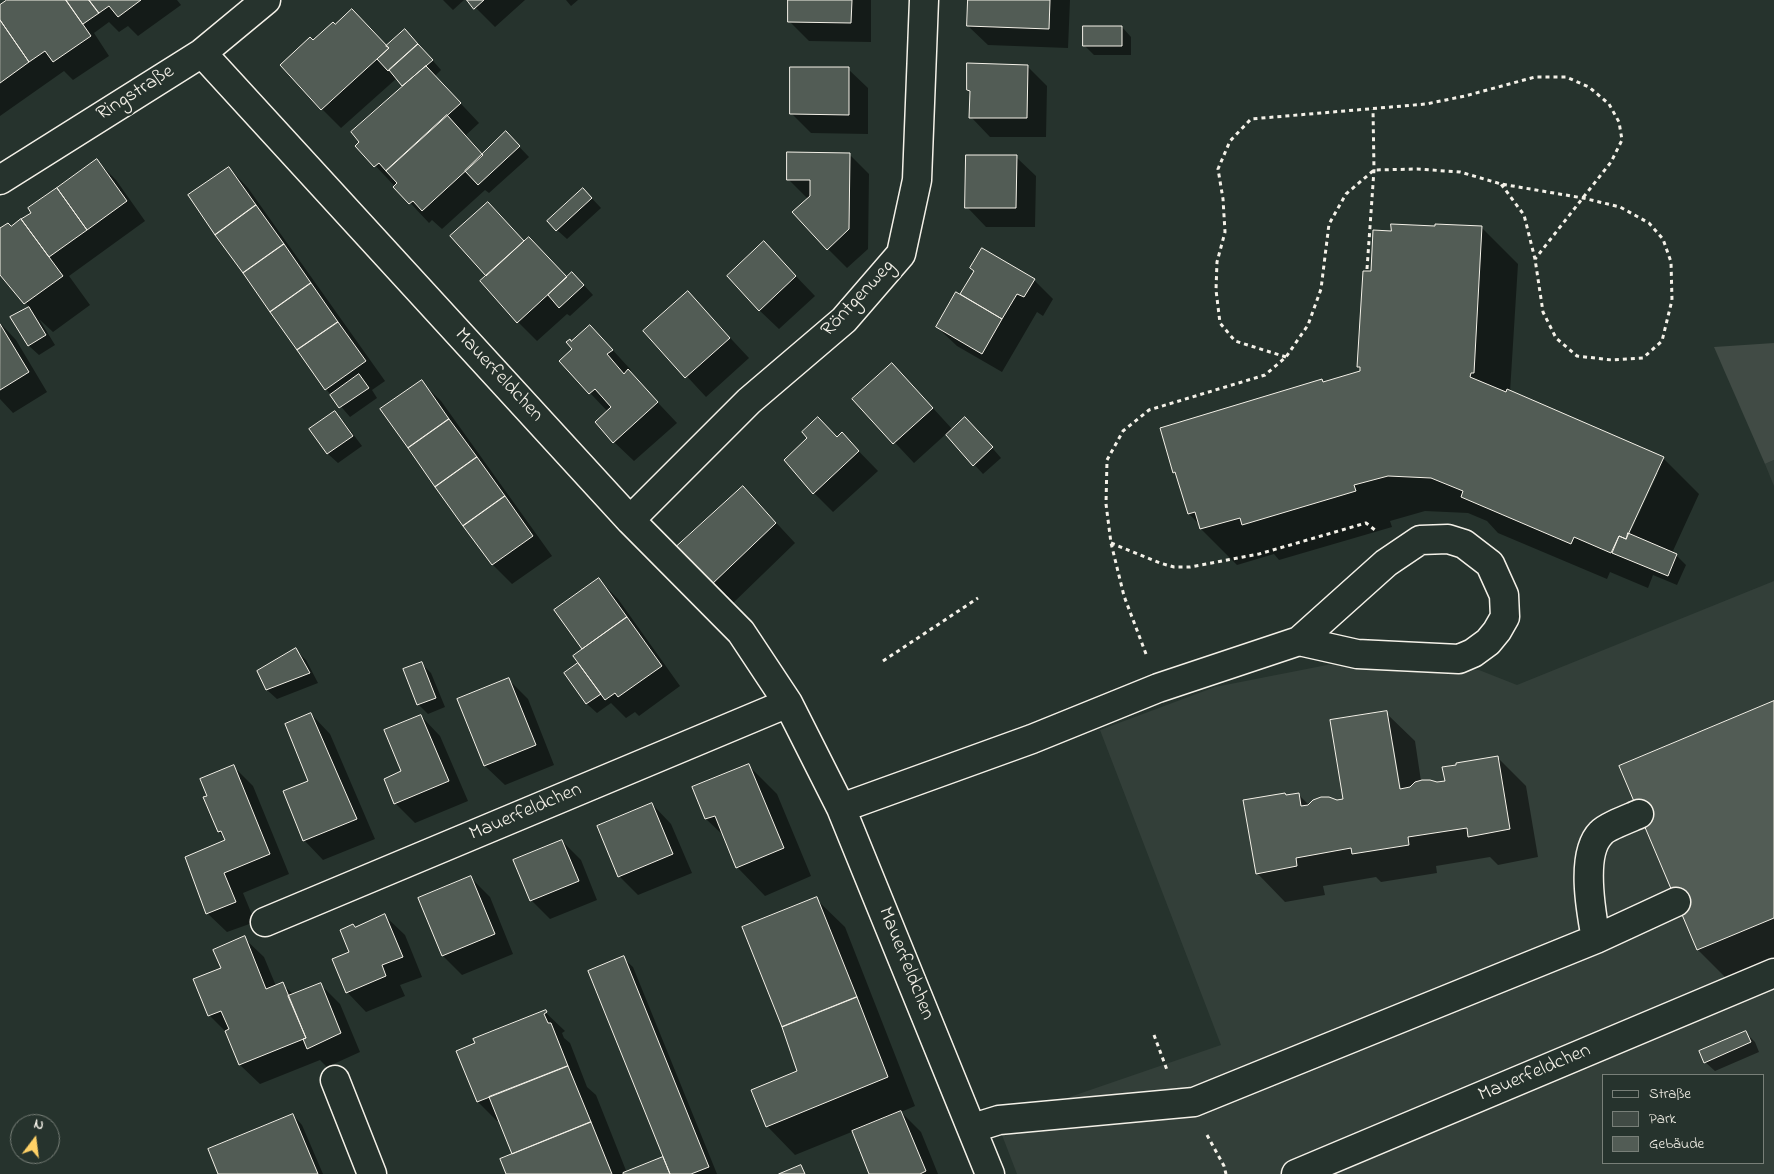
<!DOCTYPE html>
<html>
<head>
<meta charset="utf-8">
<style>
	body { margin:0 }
	#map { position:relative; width:1774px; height:1174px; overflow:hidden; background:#26332d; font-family:"Indie Flower",sans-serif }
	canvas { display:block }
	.legend { position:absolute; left:1602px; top:1074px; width:162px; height:90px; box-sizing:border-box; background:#26332d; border:1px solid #787f78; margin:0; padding:6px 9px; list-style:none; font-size:15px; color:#f4f1e8 }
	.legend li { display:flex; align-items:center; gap:10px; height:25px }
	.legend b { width:25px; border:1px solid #787f78 }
	.north { position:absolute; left:10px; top:1114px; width:50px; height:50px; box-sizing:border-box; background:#26332d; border:1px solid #787f78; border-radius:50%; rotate:15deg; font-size:14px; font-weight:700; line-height:20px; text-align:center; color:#f4f1e8 }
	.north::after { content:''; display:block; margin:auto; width:18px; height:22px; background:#ffd166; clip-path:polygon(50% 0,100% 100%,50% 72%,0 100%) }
</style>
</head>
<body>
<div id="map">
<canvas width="1774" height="1174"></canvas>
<ul class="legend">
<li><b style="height:6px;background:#26332d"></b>Straße</li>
<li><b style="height:14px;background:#414b45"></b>Park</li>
<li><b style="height:14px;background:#525c55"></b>Gebäude</li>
</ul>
<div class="north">N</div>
</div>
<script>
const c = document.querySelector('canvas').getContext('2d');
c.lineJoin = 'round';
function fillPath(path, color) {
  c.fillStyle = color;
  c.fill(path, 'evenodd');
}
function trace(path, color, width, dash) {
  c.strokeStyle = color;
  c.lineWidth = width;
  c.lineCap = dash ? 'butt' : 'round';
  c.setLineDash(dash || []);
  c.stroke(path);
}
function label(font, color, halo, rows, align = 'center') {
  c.font = font + ' "Indie Flower",sans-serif';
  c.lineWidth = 4.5;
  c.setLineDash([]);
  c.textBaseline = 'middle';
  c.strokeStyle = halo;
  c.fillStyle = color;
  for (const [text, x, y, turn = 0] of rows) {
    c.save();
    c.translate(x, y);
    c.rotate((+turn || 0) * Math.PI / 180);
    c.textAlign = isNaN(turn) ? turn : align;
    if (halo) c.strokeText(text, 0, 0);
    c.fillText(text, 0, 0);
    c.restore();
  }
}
fillPath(new Path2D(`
	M1774,460V486L1765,464Z
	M1774,581V1174H1017L997,1122L1221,1045L1100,730L1215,687L1327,665L1385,663L1479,670L1517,685ZM1603,1075H1763V1163H1603Z`), '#333f39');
fillPath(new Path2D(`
	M1774,343V460L1765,464L1714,347Z`), '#414b45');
fillPath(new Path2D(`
	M8,0H177L181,5L138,36L128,26L119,32L109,22L94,33L109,56L73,80L64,71L0,116V6Z
	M443,0H464L453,10Z
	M468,0H525L495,27Z
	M566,0H578L571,6Z
	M790,0H871V42L809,41L789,21Z
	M969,0H1070L1068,48L988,45L968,26Z
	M1122,27L1131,37V55H1094L1084,45Z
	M415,40L441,70L435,76L479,123L466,135L484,155L506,133L529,157L489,193L485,190L442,229L432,220L429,223L357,146L405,86L397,78L341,128L322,109L313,42L387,47Z
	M1027,66L1047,86L1046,137H990L971,117V93L968,90Z
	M848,69L868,88V134L811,133L792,114Z
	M850,155L869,174L868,249L847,268L828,249L808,199L788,179Z
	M1016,157L1036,176L1035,227H986L967,207Z
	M97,161L116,180L145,221L69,276L90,305L53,332L39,319L55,345L39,355L29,346L12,318L30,308L0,273V230L11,228L23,220Z
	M229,168L248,188L385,381L372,390L377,398L350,417L326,389Z
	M583,189L601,208L567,239L557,230Z
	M488,204L525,242L567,278L582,283L593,295L570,316L567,314L537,341L518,322L488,276Z
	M1482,228L1518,264L1510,392L1663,458L1699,494L1672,553L1676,555L1686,565L1677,585L1653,575L1648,588L1610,572L1607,579L1498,533L1487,521L1468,513L1425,511L1390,521L1392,527L1279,560L1274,554L1237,565L1201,529L1200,525L1189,514L1178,476L1174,472L1324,383L1361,372V369L1359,367L1372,273L1392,232ZM1655,473H1658L1629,535H1626Z
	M764,243L815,296L779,329L759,310Z
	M975,271L1034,280L1053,299L1043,316L1037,312L1002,372L957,346L937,327L960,296Z
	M688,293L749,358L706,397L645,331Z
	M0,323L16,340L47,392L13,413L0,399Z
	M590,327L609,346L631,370L629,372L677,423L634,461L614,442L608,412L560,361L574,349L572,343Z
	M421,382L441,401L552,556L512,584L493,565L382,410Z
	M911,384L953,430L975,428L1001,458L983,474L946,434L914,463L854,399Z
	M335,413L344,422L362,446L338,463L328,454L311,430Z
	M842,434L878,471L833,512L814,493L837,438Z
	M743,487L795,543L731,605L711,586Z
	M599,580L618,599L680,686L639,716L635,712L626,718L611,703L597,713L587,704L565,673L578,664L582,668L584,649L556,610Z
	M296,650L306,660L318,683L277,699L267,690L259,672Z
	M421,663L431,673L445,707L428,714L419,705L404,670Z
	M509,680L528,699L554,765L505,785L485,766L459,700Z
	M1774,702V969L1734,986L1698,950L1620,767Z
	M1386,713L1415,741L1421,781L1437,784L1446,782L1498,758L1526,786L1538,857L1498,865L1490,857L1436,866L1437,873L1381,882L1376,877L1323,886L1325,895L1285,902L1257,873L1287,796L1298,794L1309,805L1345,800ZM1391,743H1393L1402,795H1400Z
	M311,714L330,734L375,839L323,860L304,840L310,781Z
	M421,716L440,736L468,801L415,823L396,804L385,780L403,772Z
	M233,766L253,786L289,874L243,893L255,922L227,932L207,913L227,841L219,832L205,798L208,797Z
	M749,766L777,794L811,876L765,896L737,867L725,837L706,819L694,788Z
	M652,804L671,824L692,873L638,895L619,876Z
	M562,841L581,860L597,900L550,919L531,900Z
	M471,878L490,897L513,954L462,975L443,956Z
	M816,899L845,927L915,1106L901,1112L921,1132L938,1174H871L854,1131L795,1155L767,1126L799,1071Z
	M385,916L405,935L422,977L400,985L405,996L366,1012L347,992L355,928Z
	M244,938L264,957L276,986L282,984L294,995L320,984L340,1004L360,1052L327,1067L320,1060L260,1084L240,1065L227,1033L209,1015L222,968Z
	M623,958L633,967L717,1174H507L513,1154L500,1120L497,1121L478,1102L458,1052L545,1012L565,1031L562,1033L564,1038L570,1043L587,1087L596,1095L627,1173L665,1158Z
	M1746,1033L1755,1042L1759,1052L1715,1071L1705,1062Z
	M293,1115L302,1125L323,1174H219Z`), '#0007');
const building = new Path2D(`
	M7,0H66L91,36L53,62L45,51L29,62L0,20V5Z
	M66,0H89L99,13L83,24Z
	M89,0H141L118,17L109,6L99,13Z
	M467,0H484L474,9Z
	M788,0H852L851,23L788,22Z
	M968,0H1050L1049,29L967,26Z
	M352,9L389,48L321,110L280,65L310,37L313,40L333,22L335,24Z
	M0,20L29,62L0,83Z
	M1083,26H1122V46H1083Z
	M405,29L418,44L388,71L377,59L389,48L386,46Z
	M418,44L433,60L402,86L389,70Z
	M967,63L1028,65L1027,118H969L970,91L967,90Z
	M426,66L461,103L386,171L379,163L374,167L355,146L359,142L351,132Z
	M790,67H849V115L790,114Z
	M447,115L483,155L422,211L413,201L409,204L393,187L397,183L386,171Z
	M506,131L520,146L478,185L465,171Z
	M787,152L850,153L849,229L827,250L792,212L810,196V180H787Z
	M966,155H1017L1016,208H965Z
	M97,159L127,201L87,230L57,188Z
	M229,167L256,205L215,235L188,195Z
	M57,188L87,230L49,257L21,219L31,213L28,208Z
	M583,188L592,198L556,231L547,221Z
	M488,202L524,241L486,276L450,236Z
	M256,205L284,244L243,273L215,235Z
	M21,219L63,276L24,304L0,275V228L8,223L11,226Z
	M1391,224L1435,226V224L1482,226L1474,373H1471L1470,377L1506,392L1507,389L1664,457L1626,539L1619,536L1611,553L1574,537L1571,544L1461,497L1463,491L1431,478L1388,476L1354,485L1356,491L1242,525L1240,518L1200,529L1195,512L1188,514L1175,472L1173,473L1160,428L1322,379L1323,382L1360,371V367H1357L1363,271H1371L1373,230L1391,231Z
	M529,237L567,277L517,323L480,281Z
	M764,241L796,276L759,311L727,276Z
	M284,244L311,283L270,312L243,273Z
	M982,248L1035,279L1024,297L1017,294L1002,319L960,294L974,271L970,268Z
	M572,272L584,285L559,308L548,295Z
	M311,283L338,322L297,350L270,312Z
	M688,291L730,338L685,378L643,331Z
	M956,292L1002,319L982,354L936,327Z
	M29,307L46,335L28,346L10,317Z
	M338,322L366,361L325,390L297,350Z
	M0,324L29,372L0,390Z
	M590,325L613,350L607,354L624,374L628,369L658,402L613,443L595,422L611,407L595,389L589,394L559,361L572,349L566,342L570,339L571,341Z
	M892,363L933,408L893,444L852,399Z
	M359,374L369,388L339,408L330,395Z
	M422,380L449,419L408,448L380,409Z
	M335,411L353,436L327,454L309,429Z
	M818,417L837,437L842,432L859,451L813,494L784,460L807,438L802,432Z
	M965,417L993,447L973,466L946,435Z
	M449,419L477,457L435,487L408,448Z
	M477,457L505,496L463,526L435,487Z
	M743,486L776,523L710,586L675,548Z
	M505,496L533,536L492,565L463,526Z
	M1628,533L1677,554L1668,576L1612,553L1619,536L1626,539Z
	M599,578L627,617L582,649L554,610Z
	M627,617L662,666L618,697L615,693L605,700L573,656Z
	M296,648L310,673L266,690L257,671Z
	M422,662L436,698L417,705L403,669Z
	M578,663L601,694L586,704L564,673Z
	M509,678L536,745L484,766L457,699Z
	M1774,701V918L1697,950L1619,766Z
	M1387,711L1400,789L1410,787L1415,782L1422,780H1430L1437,782L1445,781L1442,767L1456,765V763L1498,756L1510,829L1468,837L1467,828L1408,837L1409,845L1352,854L1351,848L1296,858L1297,866L1256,874L1243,800L1285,793L1286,795L1299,793L1301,806L1308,805L1313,800L1321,797H1329L1337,800L1343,799L1330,720Z
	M311,713L357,819L303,841L283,791L308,781L285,724Z
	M421,715L449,781L394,804L384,779L401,771L384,730Z
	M749,764L784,848L736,868L715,816L705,819L692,787Z
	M234,765L270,854L224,873L236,902L206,914L185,857L225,840L221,831L218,832L203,797L207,796L200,779Z
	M652,803L673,854L618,877L597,826Z
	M562,840L579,881L530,901L513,860Z
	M471,876L495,934L442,956L418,898Z
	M817,897L857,997L782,1027L742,927Z
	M385,914L403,957L382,965L386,976L346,993L332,959L349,952L340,930L353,924L355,927Z
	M245,936L266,989L283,982L306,1038L239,1065L225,1031L229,1029L221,1011L208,1016L193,979L221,968L213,950Z
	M624,956L709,1167L691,1174H670L588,971Z
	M321,983L341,1033L307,1049L303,1039L306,1038L288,996Z
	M857,997L888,1077L766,1127L751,1090L797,1071L782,1027Z
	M546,1010L547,1012L544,1014L548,1023H551L568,1066L477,1102L456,1051L475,1043L473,1039Z
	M1746,1031L1751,1042L1704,1063L1699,1051Z
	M568,1066L591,1122L512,1154L489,1097Z
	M901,1111L926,1171L920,1174H869L852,1131Z
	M293,1114L318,1174H218L208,1149Z
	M591,1122L612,1174H506L500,1159Z
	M663,1157L670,1174H623V1173Z
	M801,1165L805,1174H779Z`);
fillPath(building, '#525c55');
trace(building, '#f4f1e8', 1);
const minor = new Path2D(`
	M202,53L630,520L741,632L788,703L841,808L990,1174
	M0,180L202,53L266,0
	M630,520L749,401L844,320L901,254L917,180L924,0
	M841,808L1032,739L1158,688L1299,641L1386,563L1420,540L1448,539L1464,544L1490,564L1504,595L1505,617L1497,631L1488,642L1473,653L1459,659L1357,654L1299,641
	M265,922L788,703
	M1596,939C1591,912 1580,854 1601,833C1606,827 1630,818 1639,814
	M335,1080L372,1174
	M973,1128L999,1120L1194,1102L1596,939L1676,902
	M1296,1174L1774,973`);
trace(minor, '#f4f1e8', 31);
trace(new Path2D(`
	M1367,269L1374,170L1373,109
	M1286,357L1235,341L1220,323L1216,290L1217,262L1225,232L1223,199L1218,169L1230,141L1251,119L1426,104L1465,96L1535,77H1566L1589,87L1609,104L1619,122L1622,140L1611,162L1535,259
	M1111,543L1160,563L1174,567H1190L1259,554L1366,523L1375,530
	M1146,654L1124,596L1111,543L1106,504L1107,460L1123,431L1149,410L1265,375L1286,357L1308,325L1321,289L1329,224L1346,194L1374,170L1417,169L1460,172L1501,184L1583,198L1620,207L1649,223L1663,239L1671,262L1672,300L1662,341L1643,358L1612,360L1577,356L1556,338L1543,312L1535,259L1524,215L1501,184
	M883,661L978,598
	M1154,1035L1167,1070
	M1207,1135L1224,1166L1226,1174`), '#f4f1e8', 3, [4, 4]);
trace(minor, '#26332d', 28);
label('20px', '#f4f1e8', '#26332d', [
	["Ringstraße",136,94,-32],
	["Röntgenweg",859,299,-47],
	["Mauerfeldchen",498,376,47],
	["Mauerfeldchen",526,813,-23],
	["Mauerfeldchen",905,964,68],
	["Mauerfeldchen",1535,1074,-23]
]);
</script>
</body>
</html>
